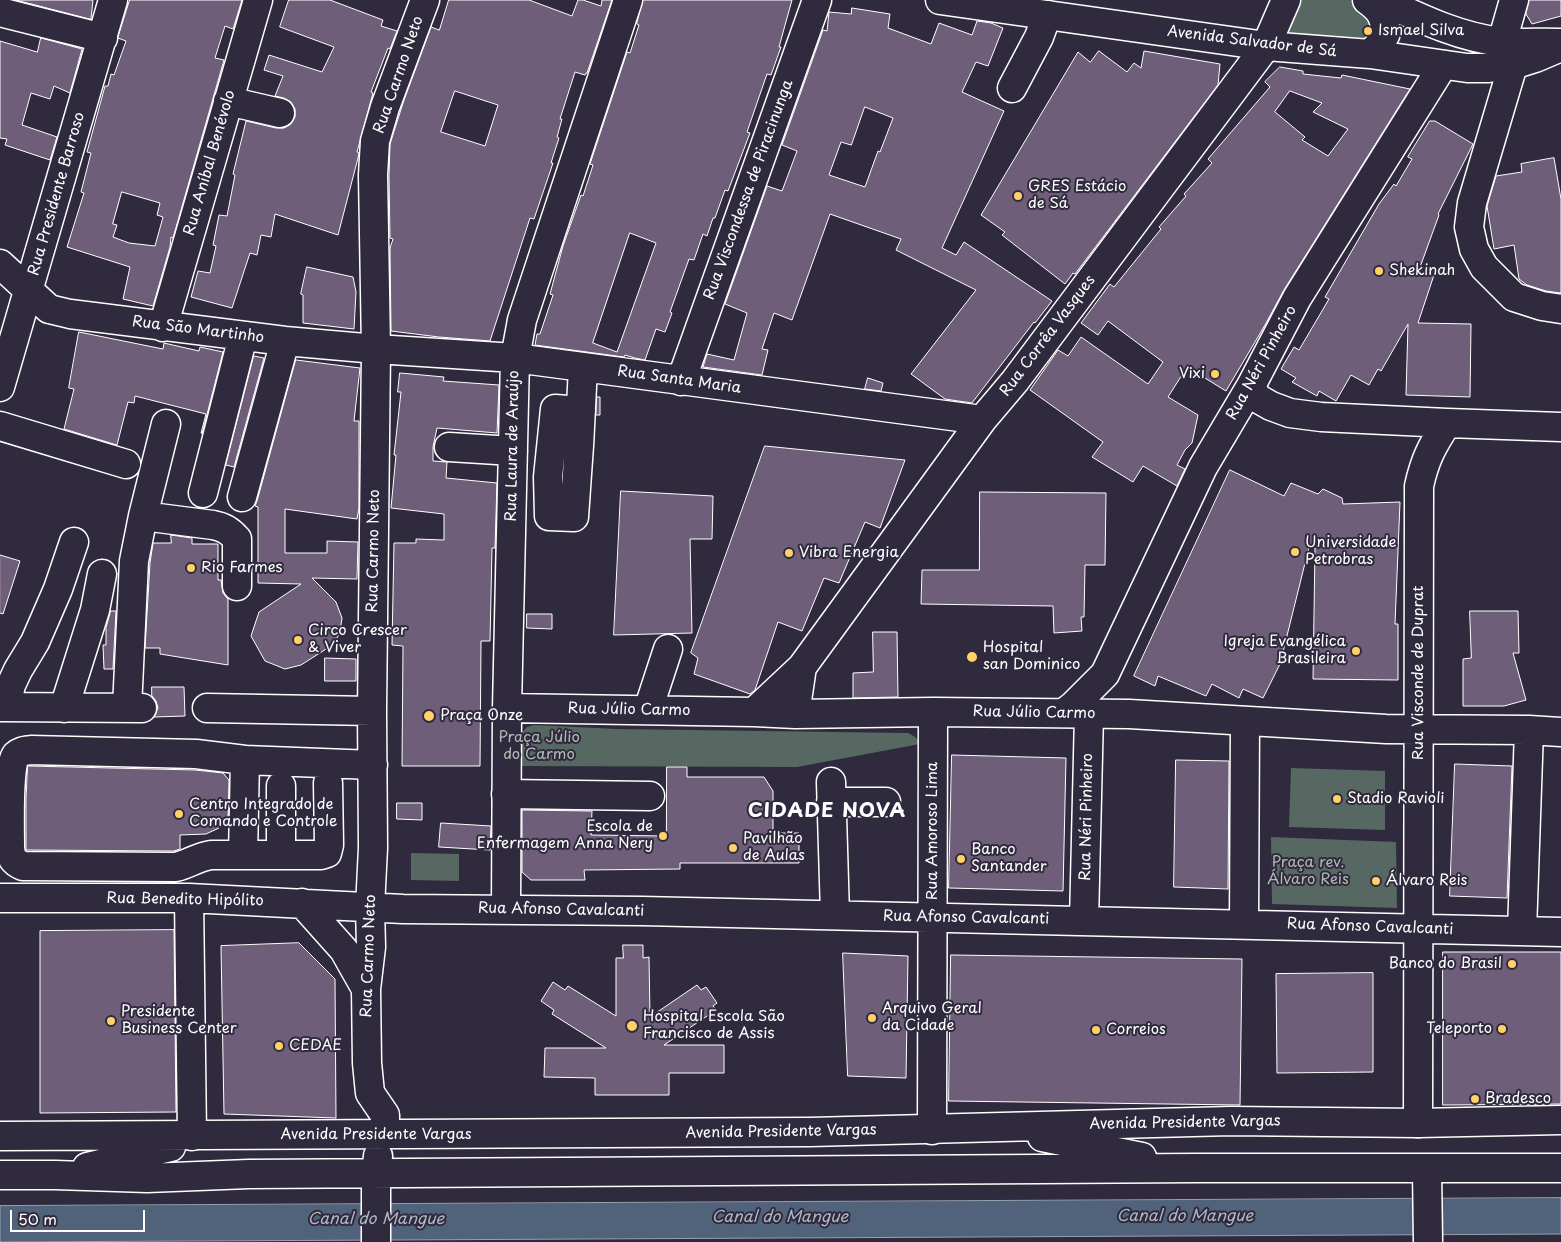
<!DOCTYPE html>
<html>
<head>
<meta charset="utf-8">
<style>
	body { margin:0 }
	#map { position:relative; width:1561px; height:1242px; overflow:hidden; background:#2f2a3d; font-family:"Playpen Sans",sans-serif }
	canvas { display:block }
	.scale { position:absolute; left:10px; top:1210px; width:135px; height:22px; box-sizing:border-box; border:2px solid #fff; border-top:0; padding-left:6px; font-size:15px; line-height:18px; white-space:nowrap; color:#fff; -webkit-text-stroke:4px #2f2a3d; paint-order:stroke }
</style>
</head>
<body>
<div id="map">
<canvas width="1561" height="1242"></canvas>
<div class="scale">50 m</div>
</div>
<script>
const c = document.querySelector('canvas').getContext('2d');
c.lineJoin = 'round';
function fillPath(path, color) {
  c.fillStyle = color;
  c.fill(path, 'evenodd');
}
function trace(path, color, width, dash) {
  c.strokeStyle = color;
  c.lineWidth = width;
  c.lineCap = dash ? 'butt' : 'round';
  c.setLineDash(dash || []);
  c.stroke(path);
}
function label(font, color, halo, rows, align = 'center') {
  c.font = font + ' "Playpen Sans",sans-serif';
  c.lineWidth = 4;
  c.setLineDash([]);
  c.textBaseline = 'middle';
  c.strokeStyle = halo;
  c.fillStyle = color;
  for (const [text, x, y, turn = 0] of rows) {
    c.save();
    c.translate(x, y);
    c.rotate((+turn || 0) * Math.PI / 180);
    c.textAlign = isNaN(turn) ? turn : align;
    if (halo) c.strokeText(text, 0, 0);
    c.fillText(text, 0, 0);
    c.restore();
  }
}
fillPath(new Path2D(`
	M1299,0H1350L1375,18L1376,41L1283,36Z
	M534,725L616,729L908,733C914,736 918,738 920,744L797,767L518,766L520,735L527,727Z
	M1291,768L1385,771V830L1289,827Z
	M1271,837L1396,842L1397,908L1272,904Z
	M411,853L459,854V881L411,880Z`), '#566861');
const water = new Path2D(`
	M1561,1198V1234L0,1242V1206Z`);
fillPath(water, '#51637b');
trace(water, '#97a1b0', 1);
const building = new Path2D(`
	M16,0H93L91,19Z
	M130,0H242L233,29L225,26L215,58L224,60L173,238L171,237L170,247L153,306L123,299L130,267L67,247L84,193L81,192L91,153L87,152L105,86H108L111,74L114,75L126,41L118,38ZM122,192L160,203L157,215L163,217L155,246L129,243L113,237L117,225L113,224Z
	M289,0H330L383,20L381,26L397,31L390,49L388,48L371,92L373,93L357,152L359,153L358,158L338,235L275,214L271,237L261,235L257,255L250,253L232,308L191,297L198,271L210,273L216,246L213,245L219,215L227,216L235,175L233,174L246,121L276,128H284L291,124L295,117V109L291,102L284,98L275,96L283,76L264,70L269,55L322,72L334,47L280,27Z
	M449,0H529L572,16L578,0H583L601,6L602,0H612L587,73H586L585,75L575,72L560,119H562L557,137L559,138L551,163H553L534,219L530,218L490,341L439,337L391,331L390,248L393,239L390,238L389,176L390,144L404,100L431,27L439,30ZM455,91L498,105L485,146L441,132Z
	M643,0H792L779,47H781L771,75L767,74L747,132L750,133L728,191L725,190L715,218H713L707,236L703,234L694,260L689,259L670,312L672,313L665,332L656,329L645,360L635,358L625,355L624,357L535,345L537,334H540L553,295L550,294L563,246L581,195L583,196L593,165L590,164L627,52L630,53L639,25L637,24ZM630,233L656,243L617,352L593,343Z
	M1529,0H1561V16L1532,24L1526,14Z
	M852,8L890,14L888,28L931,44L939,23L972,35L977,21L991,23L1003,28L988,66L976,62L962,92L1004,111L942,248L956,255L964,242L1052,301L1035,323L1034,322L972,403L945,399L911,374L976,290L896,250L901,239L830,214L792,320L774,313L762,349L768,350L762,375L703,367L707,354L734,360L747,313L725,304L767,186L782,191L797,151L782,145L823,30L827,31L829,12L851,14ZM865,107L893,118L880,152L878,151L865,187L829,175L841,142L851,145Z
	M41,38L82,49L70,93L54,86L50,99L31,93L22,125L57,137L50,160L5,145L7,139L0,138V41L37,52Z
	M1099,51L1127,72L1134,63L1141,68L1144,51L1220,64L1218,85L1075,274L1073,273L1065,284L1002,235L1005,232L981,215L1078,52L1090,62Z
	M1280,67L1303,71V74L1341,78L1342,75L1410,89L1284,290L1265,325L1226,391L1187,367L1168,397L1198,415L1192,443L1185,450L1177,465L1185,469L1177,486L1143,466L1133,482L1092,457L1103,442L1030,390L1058,350L1068,356L1081,337L1148,384L1163,362L1108,321L1098,335L1081,323L1110,284L1114,287L1161,229L1159,227L1186,196L1184,194L1212,163L1208,159L1270,87L1265,82ZM1290,91L1322,103L1313,112L1348,129L1328,156L1302,140L1305,137L1275,112Z
	M1430,121H1435L1473,144L1438,214L1439,215L1419,270L1434,275L1418,323L1471,324L1470,397L1406,395L1408,324L1381,371L1378,369L1369,385L1351,375L1336,401L1319,391L1317,396L1292,382L1296,378L1281,369L1294,347L1299,350L1329,299L1325,297L1379,204L1394,184L1396,186L1412,159L1408,157Z
	M1554,158L1561,199V293L1546,291L1527,285L1519,279L1514,245L1494,249L1487,206L1496,176L1522,172L1521,164Z
	M307,267L353,277L356,292L354,329L303,323V295L301,294Z
	M79,332L163,349L164,343L199,351L200,347L223,352L202,434L201,433L206,414L135,396L134,403L128,402L117,445L64,429L74,389L69,388Z
	M254,356L264,358L234,467L226,465Z
	M296,360L360,368L354,421H359V508L357,519L285,509V553H327V541L358,542L357,579L312,578L336,602L342,618L340,632L334,644L301,665L285,669L265,661L251,636L259,612L301,584L258,583V507L255,506L257,501Z
	M400,373L444,377L443,381L499,385L497,433L437,428L433,447V461L447,462L446,478L497,483L495,548H492L490,641H481L480,766H402L403,646L392,645L394,543H416V539L444,540V514L391,508L396,455H394L401,392H398Z
	M868,378L883,383L881,391L865,389Z
	M597,397H600V415H596Z
	M765,446L905,460L880,528L865,522L839,583L824,578L802,631L778,622L755,690L750,694L694,674L698,658L691,653Z
	M1230,470L1284,496L1291,483L1318,494L1323,489L1342,498L1343,504L1400,502L1395,624H1398V680L1313,679L1315,548L1309,547L1280,664L1263,698L1243,689L1239,698L1212,684L1206,696L1158,676L1155,686L1134,676Z
	M621,491L713,496L712,539H690L692,633L614,635Z
	M980,492L1106,493L1105,565H1085L1084,617H1081L1082,631L1054,633L1053,606L921,604L922,570H979Z
	M171,535L192,538V544H218V580H221L223,593L228,599V665L160,654V648H145L150,563L153,543H171Z
	M0,555L20,561L3,614L0,613Z
	M111,611H116L113,669H104L103,645H106V628Z
	M1470,611H1518L1519,653H1513L1526,700L1504,706H1463V659L1471,658Z
	M527,614H552V629L527,628Z
	M873,632H897L898,697L853,698V673L873,672Z
	M325,658L356,659V681H325Z
	M152,687H184L185,716L154,717L158,708L156,701L152,696Z
	M952,755L1066,758L1063,891L949,888Z
	M1176,760L1229,761L1228,889L1174,887Z
	M1455,764L1512,766L1507,898L1450,896Z
	M28,766L195,770L223,773L229,780L228,819L219,828L206,834L180,835V849L174,851L26,850V799Z
	M667,767H687V777H764L773,791V833H799V863H680V869L584,870L585,880H531L522,872V810L592,811L591,835L666,836Z
	M397,803H422V820L397,819Z
	M441,823L491,826L490,850L439,847Z
	M174,930L176,1112L40,1113V931Z
	M299,943L335,979L336,1118L224,1114L221,946Z
	M623,945H643V958L649,957L650,1017L697,985L701,990L706,987L717,1003L713,1006L716,1010L664,1045H724V1073H669V1095H595V1078L544,1077L545,1048H606L552,1014L554,1010L541,1001L553,982L565,990L568,986L616,1016V958H623Z
	M1443,952H1561V1104L1443,1105Z
	M843,953L908,956L906,1078L848,1076Z
	M951,955L1242,959L1240,1105L949,1101Z
	M1373,973V1072L1277,1073L1276,974Z`);
fillPath(building, '#6f5e7a');
trace(building, '#fff', 1);
const minor = new Path2D(`
	M0,12L103,38
	M1502,42L1514,0
	M1513,65L1472,203L1469,227L1474,249L1484,267L1514,297L1542,306L1561,309
	M1012,88L1039,37L1047,15
	M228,101L280,113
	M0,264L49,309L70,314L285,341L376,349L515,358L982,420
	M163,327L258,0
	M681,381L817,0
	M1251,386L1257,398L1271,406L1290,413L1321,417L1447,423L1561,427
	M0,387L113,0
	M581,411L555,409L548,477L549,516L574,517C578,467 581,417 583,367
	M0,426L126,464
	M449,447L513,451
	M203,493L243,336
	M242,497L285,341
	M143,516L213,525C224,527 230,531 237,539V586
	M0,707L142,708
	M6,707L11,685L18,670L35,642L58,589L74,542
	M64,708L95,610L102,574
	M127,708L134,561L143,516L166,424
	M207,708L372,711
	M507,708L754,712L795,714L933,712L1129,714L1386,729L1529,730L1561,732
	M648,710L668,649
	M754,712L802,667
	M1064,713L1074,705L1105,674L1203,467L1251,386L1297,298L1443,65
	M795,714L802,667L982,420L1015,381L1266,46L1286,0
	M245,760L196,754L31,750C25,751 20,751 16,755C8,764 10,831 10,847C11,858 13,862 23,866L176,867C188,864 198,857 211,855H321L327,853L329,845L328,783
	M831,782L835,915
	M506,794L650,796
	M831,802H886
	M243,855L245,760L373,765
	M281,855V786
	M0,898H189L403,909L642,911L1561,932
	M189,898L192,1136
	M302,903L344,950L366,989
	M506,909L507,708L515,358L522,320L628,0
	M1084,921L1089,714
	M1244,924L1245,721
	M1522,931L1529,730
	M1418,1123L1419,486C1425,459 1432,446 1447,423
	M932,1130L933,712
	M385,1135V1115L370,1093L367,1063L366,989L371,947L370,907L373,848L372,711L376,349L373,175L375,141L385,107L425,0`);
const major = new Path2D(`
	M940,0L1266,46L1370,54L1467,68H1487L1513,65L1535,58L1561,47
	M1367,0C1381,10 1384,16 1386,33L1381,43L1370,54
	M1381,0C1420,18 1458,37 1501,42C1520,44 1540,42 1560,43
	M0,1136L810,1132L1231,1121L1418,1123L1561,1120
	M1042,1137L1142,1157
	M87,1167L171,1147
	M1427,1169L1428,1242
	M0,1175H55L147,1178L249,1174L1197,1168H1561
	M376,1242V1174L378,1156`);
trace(minor, '#fff', 31);
trace(major, '#fff', 31);
trace(minor, '#2f2a3d', 28);
trace(major, '#2f2a3d', 28);
for (const [x, y, r, color] of [
	[1368,31,5,"#ffd166"],
	[1018,196,5,"#ffd166"],
	[1379,271,5,"#ffd166"],
	[1215,374,5,"#ffd166"],
	[1295,552,5,"#ffd166"],
	[789,553,5,"#ffd166"],
	[191,568,5,"#ffd166"],
	[298,640,5,"#ffd166"],
	[1356,651,5,"#ffd166"],
	[972,657,6,"#ffd166"],
	[429,716,6,"#ffd166"],
	[1337,799,5,"#ffd166"],
	[179,814,5,"#ffd166"],
	[663,836,5,"#ffd166"],
	[733,848,5,"#ffd166"],
	[961,859,5,"#ffd166"],
	[1376,881,5,"#ffd166"],
	[1512,964,5,"#ffd166"],
	[872,1018,5,"#ffd166"],
	[111,1021,5,"#ffd166"],
	[632,1026,6,"#ffd166"],
	[1502,1029,5,"#ffd166"],
	[1096,1030,5,"#ffd166"],
	[279,1046,5,"#ffd166"],
	[1475,1099,5,"#ffd166"]
]) {
  const dot = new Path2D();
  dot.arc(x, y, r, 0, 2 * Math.PI);
  c.fillStyle = color;
  c.fill(dot);
  trace(dot, '#2f2a3d', 2);
}
label('15px', '#fff', '#2f2a3d', [
	["Ismael Silva",1378,31],
	["GRES Estácio",1028,187],
	["de Sá",1028,204],
	["Shekinah",1389,271],
	["Vixi",1205,374,"right"],
	["Universidade",1305,543],
	["Petrobras",1305,560],
	["Vibra Energia",799,553],
	["Rio Farmes",201,568],
	["Circo Crescer",308,631],
	["& Viver",308,648],
	["Igreja Evangélica",1346,642,"right"],
	["Brasileira",1346,659,"right"],
	["Hospital",983,648],
	["san Dominico",983,665],
	["Praça Onze",440,716],
	["Stadio Ravioli",1347,799],
	["Centro Integrado de",189,805],
	["Comando e Controle",189,822],
	["Escola de",653,827,"right"],
	["Enfermagem Anna Nery",653,844,"right"],
	["Pavilhão",743,839],
	["de Aulas",743,856],
	["Banco",971,850],
	["Santander",971,867],
	["Álvaro Reis",1386,881],
	["Banco do Brasil",1502,964,"right"],
	["Arquivo Geral",882,1009],
	["da Cidade",882,1026],
	["Presidente",121,1012],
	["Business Center",121,1029],
	["Hospital Escola São",643,1017],
	["Francisco de Assis",643,1034],
	["Teleporto",1492,1029,"right"],
	["Correios",1106,1030],
	["CEDAE",289,1046],
	["Bradesco",1485,1099]
], 'left');
label('15px', '#fff', '#2f2a3d', [
	["Avenida Salvador de Sá",1252,42,7],
	["Rua Carmo Neto",399,75,-71],
	["Rua Aníbal Benévolo",210,163,-74],
	["Rua Viscondessa de Piracinunga",749,190,-70],
	["Rua Presidente Barroso",57,194,-74],
	["Rua São Martinho",198,330,7],
	["Rua Corrêa Vasques",1048,336,-53],
	["Rua Néri Pinheiro",1262,363,-61],
	["Rua Santa Maria",679,380,8],
	["Rua Laura de Araújo",513,446,-89],
	["Rua Carmo Neto",374,551,-89],
	["Rua Visconde de Duprat",1419,673,-90],
	["Rua Júlio Carmo",629,710,1],
	["Rua Júlio Carmo",1034,713,1],
	["Rua Néri Pinheiro",1087,817,-89],
	["Rua Amoroso Lima",933,831,-90],
	["Rua Benedito Hipólito",185,900,1],
	["Rua Afonso Cavalcanti",561,910,1],
	["Rua Afonso Cavalcanti",966,918,1],
	["Rua Afonso Cavalcanti",1370,927,2],
	["Rua Carmo Neto",369,956,-88],
	["Avenida Presidente Vargas",1185,1123,-1],
	["Avenida Presidente Vargas",781,1132,-1],
	["Avenida Presidente Vargas",376,1135]
]);
label('15px', '#b3bbb8', '#2f2a3d', [
	["Praça Júlio",539,738],
	["do Carmo",539,755],
	["Praça rev.",1308,863],
	["Álvaro Reis",1308,880]
]);
label('italic 16px', '#b1b9c4', '#2f2a3d', [
	["Canal do Mangue",1185,1217],
	["Canal do Mangue",780,1218],
	["Canal do Mangue",376,1220]
]);
c.letterSpacing = '1px';
label('bold 20px', '#fff', '#2f2a3d', [
	["CIDADE NOVA",827,811]
]);
c.letterSpacing = '0px';
</script>
</body>
</html>
